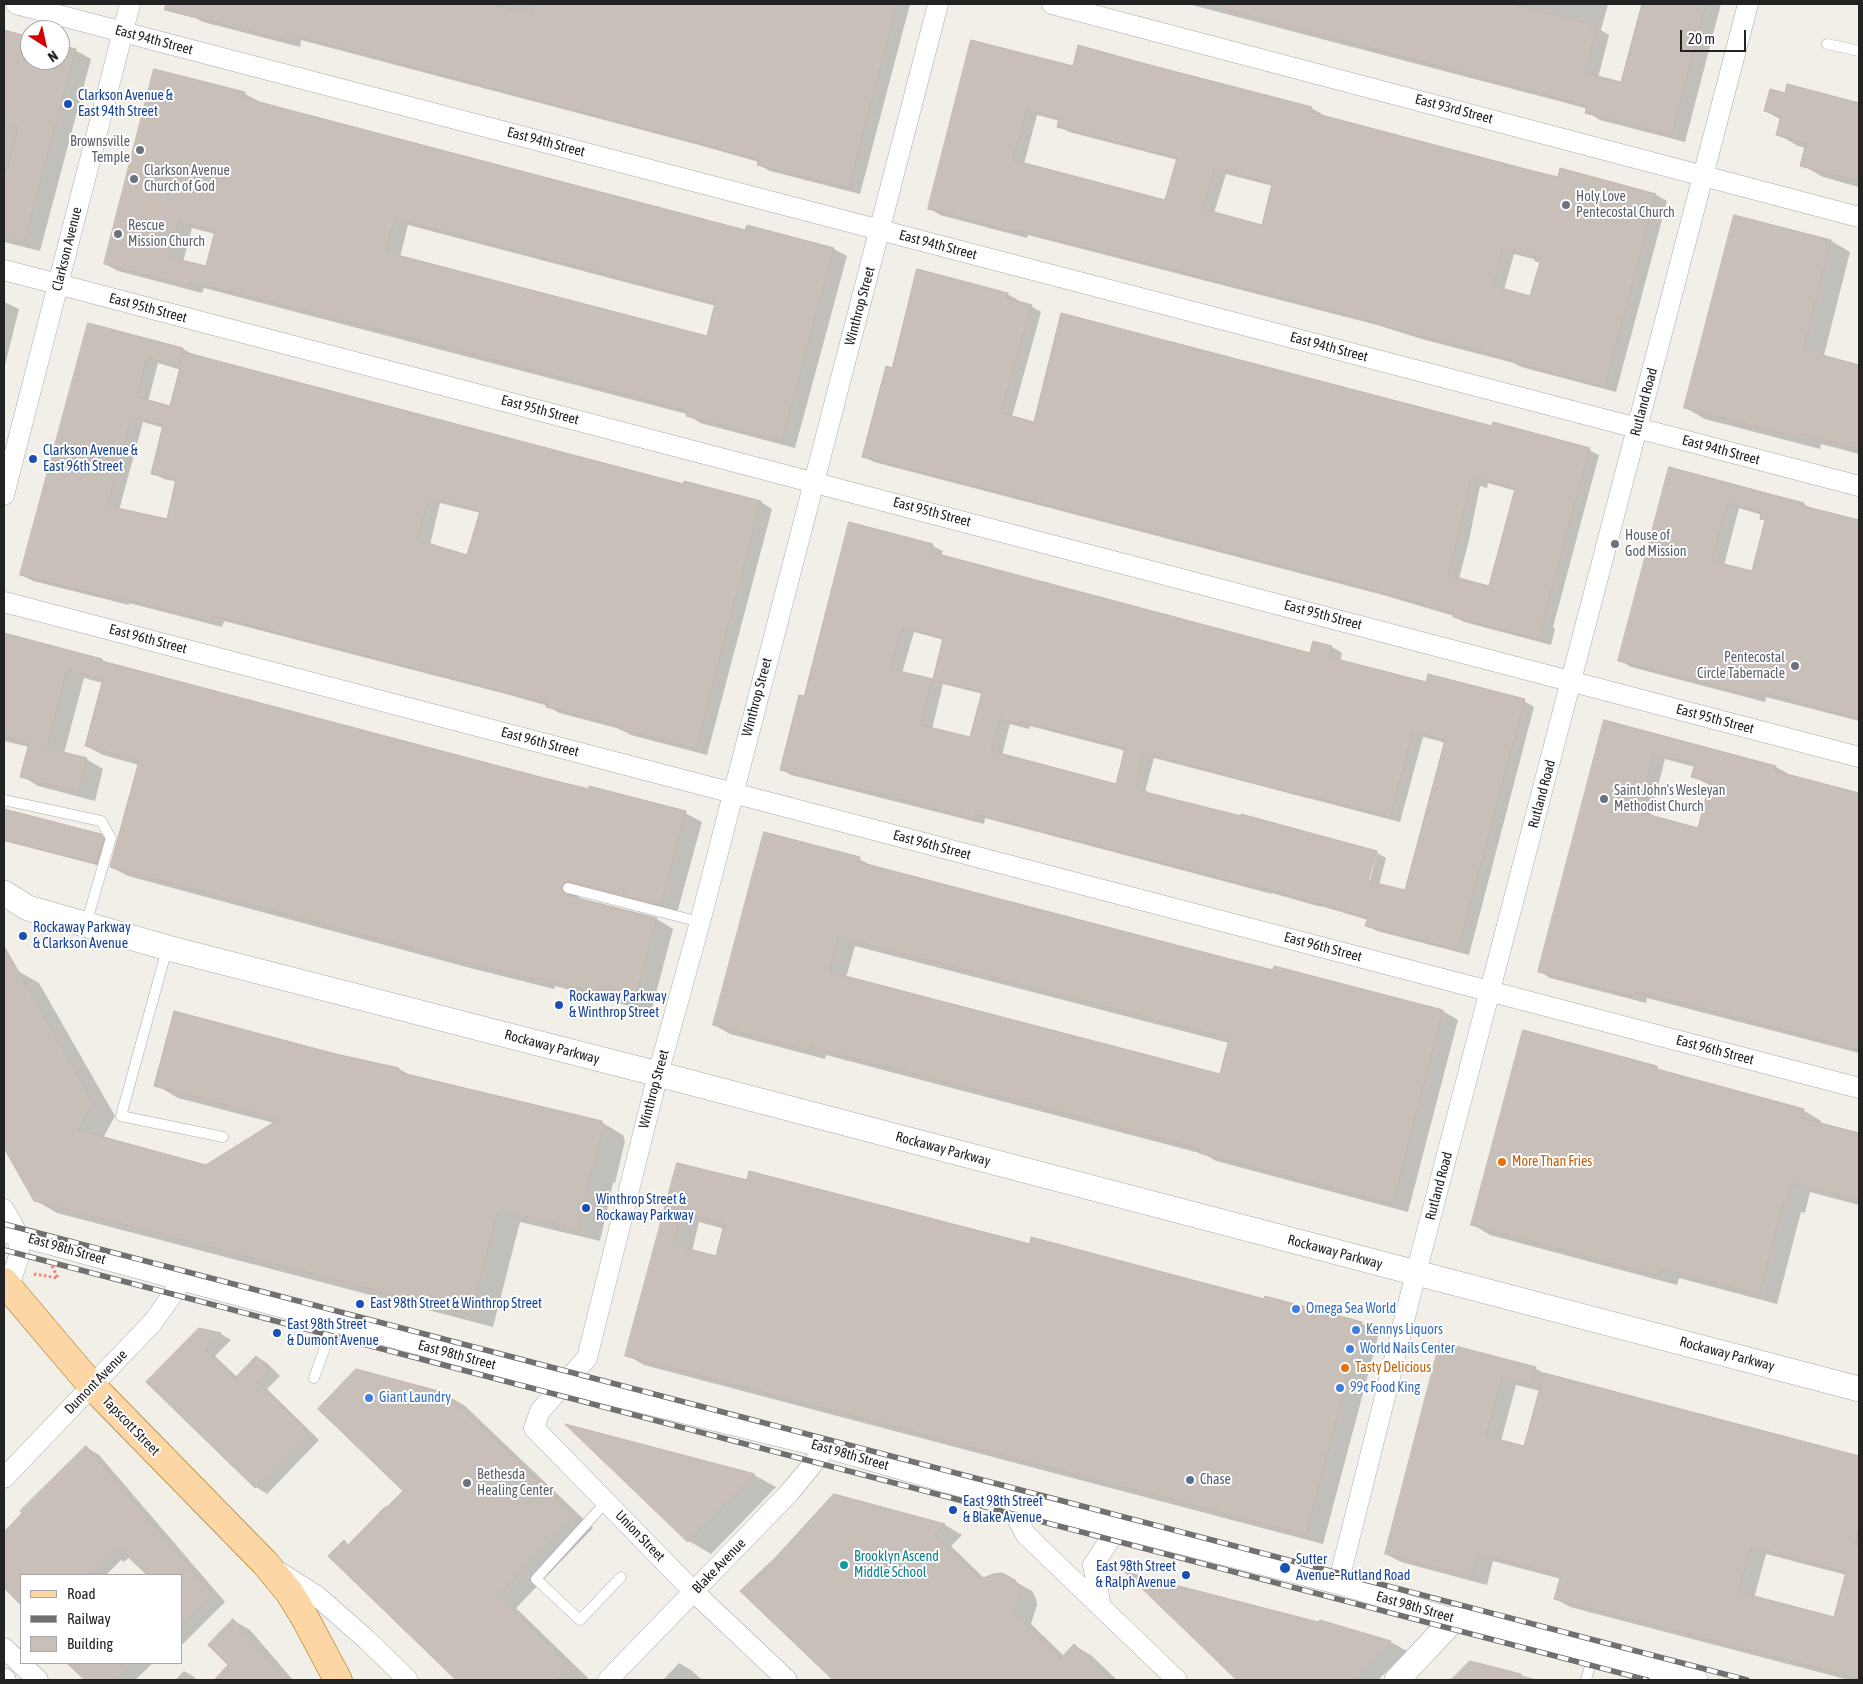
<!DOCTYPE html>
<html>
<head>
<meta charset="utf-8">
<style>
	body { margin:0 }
	#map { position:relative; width:1863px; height:1684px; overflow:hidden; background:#f2efe9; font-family:"Asap Condensed",sans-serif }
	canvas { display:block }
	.frame { position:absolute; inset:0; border:5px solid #222; pointer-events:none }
	.legend { position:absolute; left:20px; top:1574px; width:162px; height:90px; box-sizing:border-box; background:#fff; border:1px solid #a7a7a7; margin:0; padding:6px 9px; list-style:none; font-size:15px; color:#222 }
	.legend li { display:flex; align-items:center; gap:10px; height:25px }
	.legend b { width:25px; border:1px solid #a7a7a7 }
	.north { position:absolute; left:20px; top:20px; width:50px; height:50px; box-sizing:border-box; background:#fff; border:1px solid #a7a7a7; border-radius:50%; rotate:145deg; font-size:14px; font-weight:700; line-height:20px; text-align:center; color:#222 }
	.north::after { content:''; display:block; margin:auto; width:18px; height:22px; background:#d40000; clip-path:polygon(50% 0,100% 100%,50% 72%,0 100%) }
	.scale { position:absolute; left:1680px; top:30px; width:66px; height:22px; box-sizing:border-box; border:2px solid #222; border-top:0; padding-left:6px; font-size:15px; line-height:18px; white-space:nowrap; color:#222; -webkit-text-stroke:4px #fff; paint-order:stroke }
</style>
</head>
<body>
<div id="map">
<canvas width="1863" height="1684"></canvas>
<div class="frame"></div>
<ul class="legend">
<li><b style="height:6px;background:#fcd6a4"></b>Road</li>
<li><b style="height:6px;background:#707070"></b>Railway</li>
<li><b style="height:14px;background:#c7bfb8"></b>Building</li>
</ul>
<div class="north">N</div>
<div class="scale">20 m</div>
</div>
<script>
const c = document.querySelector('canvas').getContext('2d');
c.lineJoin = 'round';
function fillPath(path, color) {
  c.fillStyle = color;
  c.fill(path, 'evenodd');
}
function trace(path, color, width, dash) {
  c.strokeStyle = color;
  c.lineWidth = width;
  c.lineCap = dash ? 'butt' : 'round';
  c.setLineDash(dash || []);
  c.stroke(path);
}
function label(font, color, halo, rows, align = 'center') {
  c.font = font + ' "Asap Condensed",sans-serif';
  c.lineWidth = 4;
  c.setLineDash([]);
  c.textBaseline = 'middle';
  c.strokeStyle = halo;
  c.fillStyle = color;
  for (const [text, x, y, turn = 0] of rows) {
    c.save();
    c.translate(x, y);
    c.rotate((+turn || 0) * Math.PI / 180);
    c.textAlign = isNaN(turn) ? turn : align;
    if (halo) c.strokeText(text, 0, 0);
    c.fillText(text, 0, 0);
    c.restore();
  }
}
fillPath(new Path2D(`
	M195,4H910L860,194L770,171L759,165V162L699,145L301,40L300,47L203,22L192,16Z
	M1188,4H1608L1601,30L1609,35L1598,78L1622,84L1643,4H1721L1685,142L1600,120L1587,112L1588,109L1570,104Z
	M4,32L30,39V60H60V46L75,50L91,59L40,251L4,242Z
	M972,41L1074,67L1311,108L1322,114L1321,116L1559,178L1561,170L1656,195L1667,201L1616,392L1521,367L1514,363L1425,340L1377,325L1028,235L1027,238L940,215L929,208ZM1037,115L1060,121L1058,126L1069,132L1178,160L1166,201L1024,164ZM1226,174L1273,186L1263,226L1214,213ZM1514,254L1537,260L1541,263L1531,297L1504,290Z
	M155,71L245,94L258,101L257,103L746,231L834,249L847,256L795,448L700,423L687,414L204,288L202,293L118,271L105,264ZM408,225L716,306L708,337L400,257ZM192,228L215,234L207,268L183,262Z
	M1788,86L1859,104V187L1823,177L1802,165L1806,148L1798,146L1777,134L1781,120L1766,111L1786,95Z
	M1735,216L1831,241L1850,252L1824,355L1859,365V454L1821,444L1820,449L1705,419L1686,408Z
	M1007,294L1018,300L1017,303L1031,306L1041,312L1012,417L1035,423L1493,427L1589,450L1599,455L1553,627L1555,629L1551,645L1464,622L1454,616L1383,595L874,462L863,456L893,369ZM1488,483L1516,491L1490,587L1459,579L1469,540L1480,486L1487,488Z
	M4,302L19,309L4,369Z
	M89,324L183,349L194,355L684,485L685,482L761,502L772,509L707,755L631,735L620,729L559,713L548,706L506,694L224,621L222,627L129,603V605L33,581L22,575ZM158,363L181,370L171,408L148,402ZM143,422L164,428L153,473L164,479L177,482L167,521L119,510ZM440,503L481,513L468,556L430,545Z
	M1670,469L1766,494L1804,504L1812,509L1859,522V721L1766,697L1765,702L1631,667L1620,660ZM1739,508L1762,515L1761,518L1766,521L1753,573L1724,565Z
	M933,546L943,551L941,556L1311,654L1332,647L1342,653L1340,661L1427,684L1524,701L1534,707L1469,955L1377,931L1367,926L1368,920L1321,906V907L1272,893V894L985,818L984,824L791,775L781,769L805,698ZM914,632L944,640L933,681L902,673ZM943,684L983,694L971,739L932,729ZM1010,724L1029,729L1030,726L1126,751L1117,786L1002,755ZM1423,737L1446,743L1406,892L1379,885L1386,858L1376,852L1145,792L1154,758L1400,822ZM1375,853H1377L1368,887L1365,886Z
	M6,635L102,660L110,665L544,779L685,813L702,822L677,913L578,895V899L657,919L673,929L651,1012L555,986L554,989L474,969L128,876L111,867L139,765L103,755L86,746L103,683L84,678L64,753L86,759L103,769L95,801L38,786L22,776L29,747L4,741V645Z
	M1605,722L1776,767L1787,773L1786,775L1859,794V1053L1647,998L1646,1003L1550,978L1539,971ZM1665,759L1695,767L1693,777L1710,785L1699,829L1650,817Z
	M4,810L100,835L106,838L101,866L4,841Z
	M859,859L874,867L1274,971V968L1443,1011L1458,1020L1408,1212L1216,1161L1204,1154L1192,1151L826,1055L825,1059L730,1034L714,1025ZM855,946L1229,1043L1221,1076L846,978Z
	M4,967L16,970L39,983L115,1116L103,1138L207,1166L274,1123L178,1098L156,1085L336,1055L399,1069L412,1076L601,1122L623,1135L625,1141L615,1183H613L600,1241L520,1222L493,1327L57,1213L35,1200L4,1145Z
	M1657,1068L1667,1074L1803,1110L1821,1121L1820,1124L1859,1134V1205L1810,1192L1805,1213L1801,1212L1777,1304L1679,1278L1677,1285L1490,1235L1472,1224Z
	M678,1164L1204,1284L1361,1323L1379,1333L1323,1544L644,1365L627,1355ZM699,1222L725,1229L717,1258L692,1251Z
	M200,1329L221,1334L231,1340L215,1356L237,1377L257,1357L267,1363L280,1376L267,1389L319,1440L267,1494L256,1487L148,1382Z
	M1441,1344L1536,1369L1548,1375L1859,1457V1680H1849L1570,1607L1556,1599L1561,1579L1493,1561L1487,1585L1401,1562L1386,1554ZM1516,1385L1540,1391L1525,1448L1501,1441ZM1766,1554L1846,1575L1835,1619L1754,1598Z
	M445,1394L465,1406L593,1528L516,1608L588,1678L586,1680H458L330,1556L344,1542L350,1545L405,1491Z
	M569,1426L754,1475L776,1487L711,1554L689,1541Z
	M86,1447L99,1455L225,1602L183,1644L181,1643V1575H149L130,1556L124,1562L121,1560L106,1575H21V1604L4,1587V1534Z
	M834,1496L945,1525L962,1535L951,1546L985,1579L1014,1581L1032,1591L1036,1598L1037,1605L1031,1624L1064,1656L1075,1646L1092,1656L1117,1680H834L742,1591L776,1559Z
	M1130,1575L1319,1624L1320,1622L1391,1642L1407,1651L1378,1680H1238Z
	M233,1620L250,1630L293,1680H216L230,1665Z
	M1470,1662L1539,1680H1453Z
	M68,1663H153L135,1680H87Z
	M679,1663L691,1670L702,1680H663Z
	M184,1671L194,1677L197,1680H175Z`), '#0003');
const building = new Path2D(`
	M166,4H491L533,15L534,4H897L849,188L757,165L758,160L687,140L352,51L290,35L289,41L165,10Z
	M1225,4H1512L1597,26L1585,73L1621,82L1642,4H1706L1672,135L1585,113L1587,106L1224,9Z
	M4,30L30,37V60H60V45L76,49L24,243L4,238V173L6,174L18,127L4,123Z
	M971,40L1073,66L1078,45L1146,64L1312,107L1310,112L1537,172L1558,177L1560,168L1656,194L1605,387L1509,361L1510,359L1413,334L1337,312L1017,230L1016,232L928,209ZM1027,110L1059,118L1057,127L1177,158L1165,200L1013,160ZM1215,168L1272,184L1262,225L1203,209ZM1503,249L1536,257L1535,261L1540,262L1530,296L1494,286Z
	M154,69L245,92L244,98L745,230L747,225L834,248L782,441L686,416L687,411L396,334L191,282L189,286L104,264ZM395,219L715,303L707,336L386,252ZM179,222L215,231L206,266L169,257Z
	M1787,84L1859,103V181L1800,166L1806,143L1776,135L1781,116L1764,111L1770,89L1785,93Z
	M1734,215L1831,240L1804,348L1823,353L1822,355L1859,365V449L1802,434L1800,438L1684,408Z
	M917,269L1008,293L1007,298L1032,305L1001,413L1034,422L1061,313L1492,426L1493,422L1590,448L1543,621L1545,622L1540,640L1453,617L1454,613L1343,582L862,457L886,366L892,368ZM1478,478L1515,489L1489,586L1448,575L1459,534L1470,481L1476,483Z
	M88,323L183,348L178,366L147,358L137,397L170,406L184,352L683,484L684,481L761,501L696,749L619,729L620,726L546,707L547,703L213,616L211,622L118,597V600L20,575ZM132,417L163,425L151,474L176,479L167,519L108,506ZM429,498L480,511L467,555L418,540Z
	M1669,467L1766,493L1804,503L1803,506L1859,520V719L1755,691L1754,696L1618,661ZM1728,503L1761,512L1760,519L1765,520L1752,571L1712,561Z
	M849,522L933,544L931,552L1310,653L1313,641L1332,646L1329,657L1426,682L1428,674L1525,699L1458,950L1365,926L1368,918L1262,888L1261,889L975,814L974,819L869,791V792L780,770L799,695L804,696ZM903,627L943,638L933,679L891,669ZM932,680L982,692L970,737L921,725ZM1000,719L1019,724V721L1125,748L1116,784L992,751ZM1413,732L1445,740L1405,890L1368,881L1377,851L1241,814V816L1149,793L1136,785L1144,753L1309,798L1310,796L1390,817Z
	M4,633L102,659V661L253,701L544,778L589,789V786L686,811L661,905L570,881L566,882L562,886V890L566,895L657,918L634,1003L538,978L537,980L457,960L110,867L139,761L85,746L103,679L67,670L47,748L87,758L78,792L20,777L29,743L4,736Z
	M1604,720L1776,766L1775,771L1859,793V1050L1655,996L1636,992L1635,997L1538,972ZM1654,754L1695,764L1691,777L1710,782L1698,828L1639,812Z
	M4,809L101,834L104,839L96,864L4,840Z
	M764,832L860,857L859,862L977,893L1249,964L1273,970L1274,966L1443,1010L1393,1204L1199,1153L1200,1149L1030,1104L810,1047L809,1051L713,1025ZM839,937L1229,1039L1220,1074L830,972Z
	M4,946L93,1102L78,1130L206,1165L279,1119L154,1086L174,1011L336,1054L399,1068L398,1072L602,1121L603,1128L593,1171H591L578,1229L498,1210L471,1315L34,1201L4,1148Z
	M1523,1030L1657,1066V1069L1804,1109L1801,1118L1859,1133V1200L1792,1183L1787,1204L1783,1203L1759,1295L1661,1268L1659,1276L1471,1225Z
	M677,1163L747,1180L749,1171L1030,1244L1031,1237L1204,1283L1264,1299L1265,1296L1362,1322L1306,1535L625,1356ZM682,1213L724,1224L716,1256L674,1245Z
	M199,1328L221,1333L205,1349L235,1378L256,1356L270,1369L257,1382L309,1433L255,1488L146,1382Z
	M1440,1342L1536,1367L1532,1385L1502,1377L1486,1436L1524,1446L1544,1373L1859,1456V1526L1855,1544L1859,1545V1679L1554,1599L1561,1575L1478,1554L1472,1577L1385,1554ZM1751,1547L1846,1572L1834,1617L1739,1592Z
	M356,1369L446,1393L574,1516L498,1596L570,1667L556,1680H456L328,1556L344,1540L348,1545L384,1508L388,1506L403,1491L318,1409Z
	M565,1424L755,1474L688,1542Z
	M86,1446L212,1594L181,1625V1575H147L118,1547L90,1575H21V1605L4,1588V1532L22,1513L20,1511Z
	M834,1494L945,1524L935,1535L980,1579L994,1574L1002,1573L1015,1580L1019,1587L1020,1595L1014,1613L1061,1658L1074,1644L1111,1680H833L740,1591L775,1558Z
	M1125,1572L1318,1622L1320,1620L1391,1641L1352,1680H1237Z
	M233,1619L286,1680H214L228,1665L208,1645Z
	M1470,1661L1521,1674V1680H1451Z
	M67,1663H133L115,1680H85Z`);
fillPath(building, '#c7bfb8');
trace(building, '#c4b6ab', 1);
const service = new Path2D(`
	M1827,44L1859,51
	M4,800L101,821L111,838L86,924
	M568,888L700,922
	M167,949L121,1116L223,1137
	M314,1378L334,1322
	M606,1502L536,1579L580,1620L621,1577
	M1586,1680L1593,1655`);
const minor = new Path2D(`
	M16,4L1859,486
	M1052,4L1855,216
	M4,270L1859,757
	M4,495L130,4
	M4,602L1859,1088
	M4,1209L18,1235L19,1256L8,1289
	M4,1232L564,1384L826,1448L1007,1500L1338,1584L1454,1619
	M4,1478L153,1322L182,1281
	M1007,1500L1026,1535L1177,1680
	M279,1572L317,1596L367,1640L408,1680
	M1338,1584L1416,1273L1748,4
	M1101,1607L1093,1565L1117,1529
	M4,1648L38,1680
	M4,1678L6,1680
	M608,1680L789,1493L826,1448
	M787,1680L694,1592L534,1428L540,1411L587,1358L658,1074L700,922L938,4`);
const tertiary = new Path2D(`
	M4,893L28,908L168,948L658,1074L1859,1389
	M1397,1680L1454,1619L1695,1680`);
const primary = new Path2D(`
	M4,1282L92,1386L265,1563L289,1592L305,1618L338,1680`);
trace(service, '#a9a9a9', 11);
trace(minor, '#a9a9a9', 21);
trace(tertiary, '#a9a9a9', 26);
trace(primary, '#a06b00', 29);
trace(new Path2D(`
	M52,1266L58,1278
	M34,1274L58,1278`), '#fa8072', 3, [2.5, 2.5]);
trace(service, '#fff', 10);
trace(minor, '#fff', 20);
trace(tertiary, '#fff', 25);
trace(primary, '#fcd6a4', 28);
const rail = new Path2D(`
	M4,1224L1747,1680
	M4,1250L1647,1680`);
trace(rail, '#707070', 5.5);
trace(rail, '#fff', 4, [11]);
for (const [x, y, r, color] of [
	[68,104,5,"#1a4fb4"],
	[140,150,5,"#6b7280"],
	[134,179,5,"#6b7280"],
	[1566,205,5,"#6b7280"],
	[118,234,5,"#6b7280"],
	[33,459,5,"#1a4fb4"],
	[1615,544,5,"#6b7280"],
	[1795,666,5,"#6b7280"],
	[1604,799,5,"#6b7280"],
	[23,936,5,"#1a4fb4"],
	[559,1005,5,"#1a4fb4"],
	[1502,1162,5,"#e8710a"],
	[586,1208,5,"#1a4fb4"],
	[360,1304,5,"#1a4fb4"],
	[1296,1309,5,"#3f7fe0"],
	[1356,1330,5,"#3f7fe0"],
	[277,1333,5,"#1a4fb4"],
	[1350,1349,5,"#3f7fe0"],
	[1345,1368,5,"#e8710a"],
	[1340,1388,5,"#3f7fe0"],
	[369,1398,5,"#3f7fe0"],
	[1190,1480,5,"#5c6f8a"],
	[467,1483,5,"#6b7280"],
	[953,1510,5,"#1a4fb4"],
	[844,1565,5,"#0f9aa8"],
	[1285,1568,6,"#1a4fb4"],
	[1186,1575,5,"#1a4fb4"]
]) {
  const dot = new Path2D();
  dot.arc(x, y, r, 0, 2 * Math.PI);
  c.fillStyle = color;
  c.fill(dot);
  trace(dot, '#fff', 2);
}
label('14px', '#222', '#fff', [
	["East 94th Street",154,40,15],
	["East 93rd Street",1454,109,15],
	["East 94th Street",546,142,15],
	["East 94th Street",938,245,15],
	["Clarkson Avenue",67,249,-76],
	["Winthrop Street",860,306,-75],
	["East 95th Street",148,308,15],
	["East 94th Street",1329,347,15],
	["Rutland Road",1644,402,-75],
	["East 95th Street",540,410,15],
	["East 94th Street",1721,450,15],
	["East 95th Street",932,512,15],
	["East 95th Street",1323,615,15],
	["East 96th Street",148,639,15],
	["Winthrop Street",757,697,-75],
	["East 95th Street",1715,719,15],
	["East 96th Street",540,742,15],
	["Rutland Road",1542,794,-75],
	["East 96th Street",932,845,15],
	["East 96th Street",1323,947,15],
	["Rockaway Parkway",552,1047,15],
	["East 96th Street",1715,1050,15],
	["Winthrop Street",654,1089,-75],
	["Rockaway Parkway",943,1149,15],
	["Rutland Road",1439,1186,-75],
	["East 98th Street",67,1249,16],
	["Rockaway Parkway",1335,1252,15],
	["Rockaway Parkway",1727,1354,15],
	["East 98th Street",457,1355,15],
	["Dumont Avenue",96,1382,-46],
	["Tapscott Street",131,1426,46],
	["East 98th Street",850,1455,16],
	["Union Street",640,1536,46],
	["Blake Avenue",719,1566,-46],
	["East 98th Street",1415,1607,16]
]);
label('14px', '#164399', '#fff', [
	["Clarkson Avenue &",78,96],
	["East 94th Street",78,112],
	["Clarkson Avenue &",43,451],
	["East 96th Street",43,467],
	["Rockaway Parkway",33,928],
	["& Clarkson Avenue",33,944],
	["Rockaway Parkway",569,997],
	["& Winthrop Street",569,1013],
	["Winthrop Street &",596,1200],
	["Rockaway Parkway",596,1216],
	["East 98th Street & Winthrop Street",370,1304],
	["East 98th Street",287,1325],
	["& Dumont Avenue",287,1341],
	["East 98th Street",963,1502],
	["& Blake Avenue",963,1518],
	["Sutter",1296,1560],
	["Avenue–Rutland Road",1296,1576],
	["East 98th Street",1176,1567,"right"],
	["& Ralph Avenue",1176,1583,"right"]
], 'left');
label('14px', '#5b616d', '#fff', [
	["Brownsville",130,142,"right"],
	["Temple",130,158,"right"],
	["Clarkson Avenue",144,171],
	["Church of God",144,187],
	["Holy Love",1576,197],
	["Pentecostal Church",1576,213],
	["Rescue",128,226],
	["Mission Church",128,242],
	["House of",1625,536],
	["God Mission",1625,552],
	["Pentecostal",1785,658,"right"],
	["Circle Tabernacle",1785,674,"right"],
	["Saint John's Wesleyan",1614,791],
	["Methodist Church",1614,807],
	["Bethesda",477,1475],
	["Healing Center",477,1491]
], 'left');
label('14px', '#c56008', '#fff', [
	["More Than Fries",1512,1162],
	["Tasty Delicious",1355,1368]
], 'left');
label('14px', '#366cbe', '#fff', [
	["Omega Sea World",1306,1309],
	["Kennys Liquors",1366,1330],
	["World Nails Center",1360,1349],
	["99¢ Food King",1350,1388],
	["Giant Laundry",379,1398]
], 'left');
label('14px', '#4e5e75', '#fff', [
	["Chase",1200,1480]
], 'left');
label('14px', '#0d838f', '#fff', [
	["Brooklyn Ascend",854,1557],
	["Middle School",854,1573]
], 'left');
</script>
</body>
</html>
